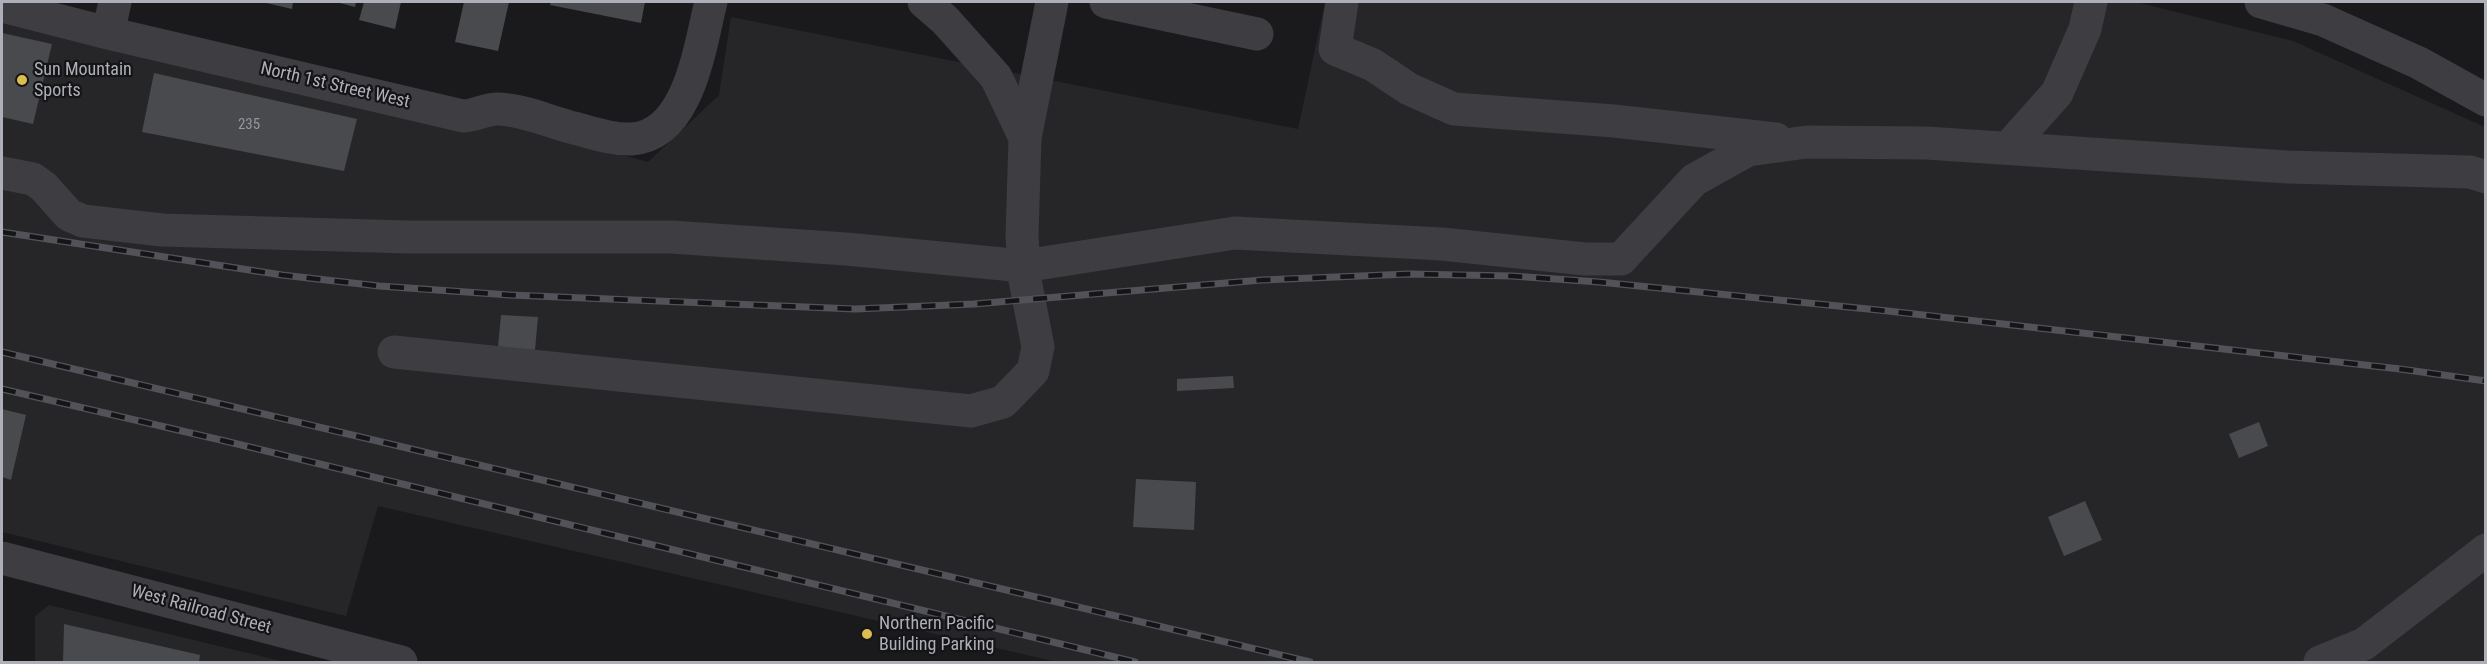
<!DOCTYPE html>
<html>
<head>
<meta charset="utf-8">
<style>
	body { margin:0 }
	#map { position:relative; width:2487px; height:664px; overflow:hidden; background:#1a191b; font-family:"Roboto Condensed",sans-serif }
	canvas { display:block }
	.frame { position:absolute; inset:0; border:3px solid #aeb0b9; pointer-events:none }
</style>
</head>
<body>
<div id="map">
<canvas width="2487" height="664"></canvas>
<div class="frame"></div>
</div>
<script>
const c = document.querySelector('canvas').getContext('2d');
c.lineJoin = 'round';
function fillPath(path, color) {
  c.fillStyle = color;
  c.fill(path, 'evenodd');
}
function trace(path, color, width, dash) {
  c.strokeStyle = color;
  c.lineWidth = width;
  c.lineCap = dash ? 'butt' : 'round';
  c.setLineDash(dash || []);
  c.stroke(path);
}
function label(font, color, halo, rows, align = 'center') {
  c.font = font + ' "Roboto Condensed",sans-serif';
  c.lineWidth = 4.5;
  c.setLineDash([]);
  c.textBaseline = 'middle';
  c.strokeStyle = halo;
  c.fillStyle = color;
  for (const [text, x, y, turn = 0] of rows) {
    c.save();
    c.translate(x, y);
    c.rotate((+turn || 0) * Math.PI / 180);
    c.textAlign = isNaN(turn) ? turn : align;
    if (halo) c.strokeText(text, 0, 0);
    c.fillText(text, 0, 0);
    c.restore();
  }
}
fillPath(new Path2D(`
	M1325,2H2136L2293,41L2485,127V662H1057L378,506L346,616L2,532V22L502,121L648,162L719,95L731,17L1298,129Z
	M49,605L285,662H35V616Z`), '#262628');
fillPath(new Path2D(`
	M262,2H293L292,9Z
	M336,2H356L355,7Z
	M364,2H401L395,29L359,20Z
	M464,2H509L498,51L455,42Z
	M551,2H645L641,23L550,5Z
	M2,33L52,44L33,124L2,117Z
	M154,73L357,119L344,171L142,132Z
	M501,315L538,317L535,350L498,347Z
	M1233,376L1234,388L1177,391V379Z
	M2,409L26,415L11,480L2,477Z
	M2259,422L2268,446L2239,458L2229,434Z
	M1136,479L1196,482L1194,530L1133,527Z
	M2085,501L2102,540L2064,556L2048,517Z
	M64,624L200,655L199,662H63Z`), '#494a4d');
trace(new Path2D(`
	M924,2L945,20L996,77L1025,138
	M1106,2L1257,34
	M1342,2L1335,49L1373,65L1409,89L1454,109L1614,121L1776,139
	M2261,2L2323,20L2419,63L2486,100
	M2,6L108,33L463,116C476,116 487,108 499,109C524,110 550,122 574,128C593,133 613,140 632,139C690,135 700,44 711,2
	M108,33L115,2
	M2008,148L2057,93L2085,29L2091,2
	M2,173L33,179L44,187L69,215L83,221L162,230L408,237H671L846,249L1024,266L1235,233L1442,244L1585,259H1621L1694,180L1748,150L1807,142L1926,143L2287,167L2470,172L2486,177
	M394,352L971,411L1003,402L1033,371L1038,347L1025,280L1022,236L1025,138L1052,2
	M2,558L401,662
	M2320,662L2364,644L2486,550`), '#3d3d42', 33);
const rail = new Path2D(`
	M2,232L282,275L379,286L510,295L855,309L974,304L1262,280L1409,274L1512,276L1599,282L1888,311L2400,369L2486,381
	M2,352L1310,662
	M2,389L225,441L1135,662`);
trace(rail, '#525359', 7);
trace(rail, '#151416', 4.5, [14]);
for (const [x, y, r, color] of [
	[22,80,6,"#dcbe50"],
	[867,634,6,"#dcbe50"]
]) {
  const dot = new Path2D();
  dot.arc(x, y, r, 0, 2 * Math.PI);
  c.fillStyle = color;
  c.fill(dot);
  trace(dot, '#151416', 2);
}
label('15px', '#95969e', null, [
	["235",249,125]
]);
label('18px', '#aeb0b9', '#151416', [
	["Sun Mountain",34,70],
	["Sports",34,91],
	["Northern Pacific",879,624],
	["Building Parking",879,645]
], 'left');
label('18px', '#aeb0b9', '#151416', [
	["North 1st Street West",335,86,13],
	["West Railroad Street",201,610,15]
]);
</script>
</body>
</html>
